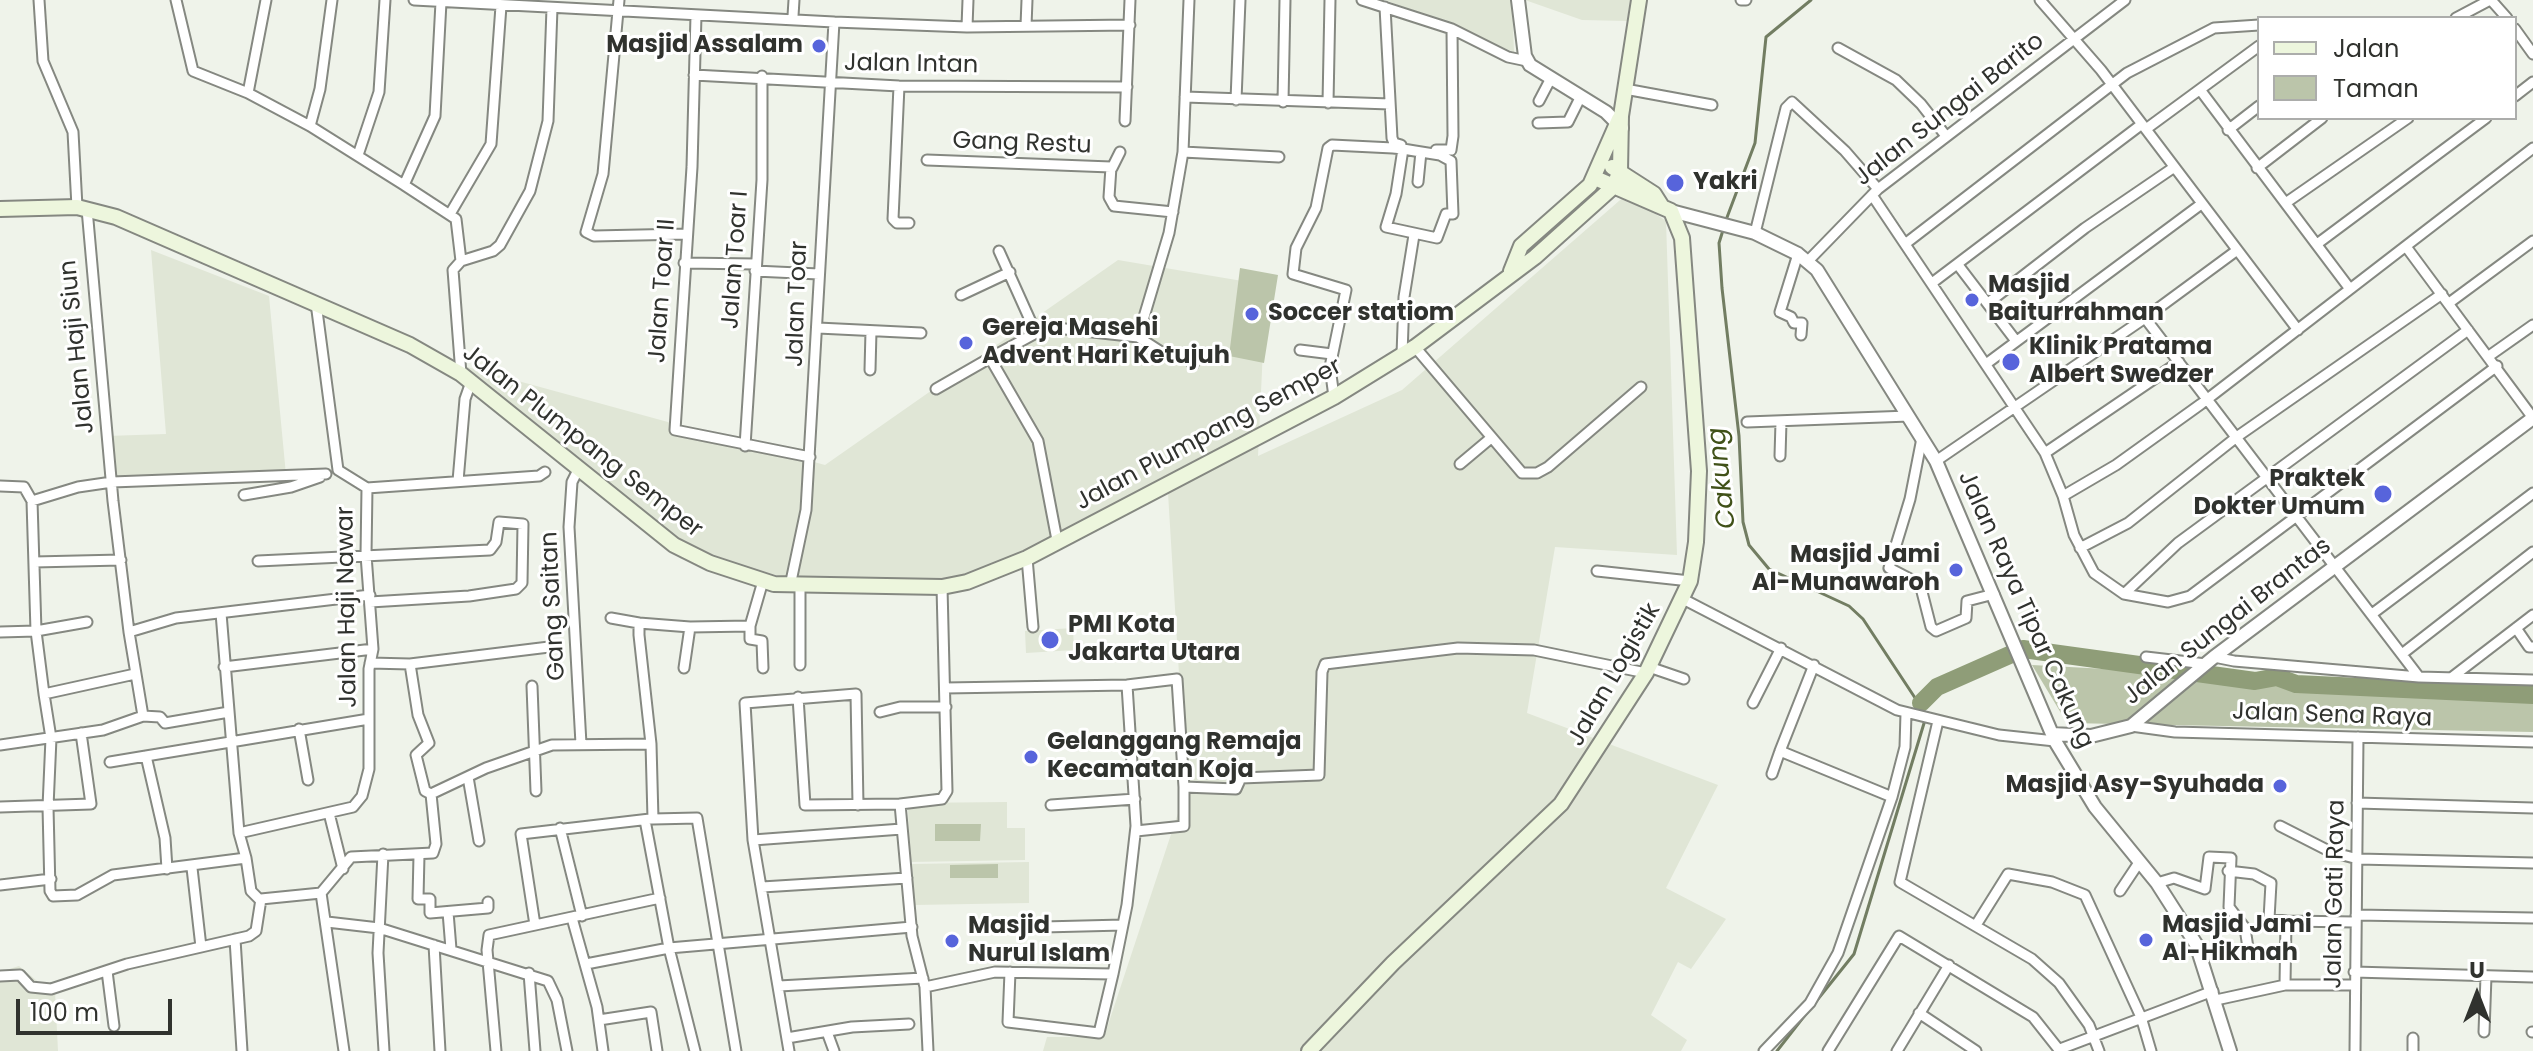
<!DOCTYPE html>
<html>
<head>
<meta charset="utf-8">
<style>
  body { margin:0 }
  #map { position:relative; width:2533px; height:1051px; overflow:hidden; background:#eff3ea; font-family:Poppins,sans-serif }
  canvas { display:block }
  .legend { position:absolute; left:2257px; top:16px; width:260px; height:104px; box-sizing:border-box; background:#fff; border:2px solid #acadab; margin:0; padding:10px 14px; list-style:none; font-size:24px; color:#30322e }
  .legend li { display:flex; align-items:center; gap:16px; height:40px }
  .legend b { width:40px; border:2px solid #acadab }
  .north { position:absolute; left:2437px; top:955px; width:80px; height:80px; -webkit-text-stroke:6px #fff; paint-order:stroke; rotate:0deg; font-size:22px; font-weight:700; line-height:32px; text-align:center; color:#30322e }
  .north::after { content:''; display:block; margin:auto; width:28px; height:36px; background:#30322e; clip-path:polygon(50% 0,100% 100%,50% 72%,0 100%) }
  .scale { position:absolute; left:16px; top:999px; width:156px; height:36px; box-sizing:border-box; border:4px solid #30322e; border-top:0; padding-left:10px; font-size:24px; line-height:28px; white-space:nowrap; color:#30322e; -webkit-text-stroke:6px #fff; paint-order:stroke }
</style>
</head>
<body>
<div id="map">
<canvas width="2533" height="1051"></canvas>
<ul class="legend">
<li><b style="height:10px;background:#edf6dd"></b>Jalan</li>
<li><b style="height:22px;background:#bbc5aa"></b>Taman</li>
</ul>
<div class="north">U</div>
<div class="scale">100 m</div>
</div>
<script>
const g = document.querySelector('canvas').getContext('2d');
g.lineJoin = 'round';
function fillPath(path, color) { g.fillStyle = color; g.fill(path, 'evenodd'); }
const shape = rows => new Path2D(rows.map(r => 'M' + r).join(''));
function stroke(path, color, width, dash) { g.strokeStyle = color; g.lineWidth = width; g.lineCap = dash ? 'butt' : 'round'; g.setLineDash(dash || []); g.stroke(path); }
function drawText(font, color, halo, rows, align = 'center') {
  g.font = font + ' Poppins,sans-serif'; g.lineWidth = 6; g.setLineDash([]); g.textBaseline = 'middle'; g.strokeStyle = halo; g.fillStyle = color; for (const [text, x, y, turn = 0] of rows) {
    g.save(); g.translate(x, y); g.rotate((+turn || 0) * Math.PI / 180); g.textAlign = isNaN(turn) ? turn : align; if (halo) g.strokeText(text, 0, 0); g.fillText(text, 0, 0); g.restore();
  }
}
const built = shape([
  [1385,0,1512,0,1514,52],
  [1525,0,1630,0,1627,21,1582,20],
  [1627,194,1666,221,1677,555,1555,547,1527,713,1718,785,1666,888,1726,919,1691,969,1678,962,1651,1015,1687,1040,1681,1051,1043,1051,1047,1037,1104,1037,1186,789,1168,493,974,579,792,579,731,564,681,559,545,442,465,388,467,367,825,465,1118,260,1266,285,1258,456,1402,390],
  [151,250,269,296,286,475,110,483,107,436,166,434],
  [1073,628,1074,650,1026,653,1025,631],
  [1007,802,1007,828,1025,828,1025,860,909,862,908,803],
  [1029,862,1029,903,914,905,912,864],
  [19,966,48,990,55,991,58,1051,0,1051,0,972]
]);
const green = shape([
  [1240,268,1278,275,1264,363,1229,356],
  [2032,665,2200,674,2533,683,2533,732,2067,723],
  [935,824,981,824,980,841,935,841],
  [998,864,998,878,950,878,950,865]
]);
const stream = shape([
  [1726,220,1755,143,1766,37,1811,0],
  [1724,227,1719,243,1722,288,1739,436,1743,522,1749,545,1769,569,1849,606,1863,619,1925,713],
  [1814,1004,1854,954,1925,720],
  [1777,1051,1809,1010]
]);
const river = shape([
  [1921,703,1937,687,2023,649,2255,681,2277,677,2296,684,2533,695]
]);
const minor = shape([
  [39,0,43,61,73,132,77,207],
  [176,0,193,71,248,93,310,126],
  [332,0,320,89,310,126,404,185,435,116,441,2],
  [414,0,834,22,967,27,1130,25],
  [619,0,603,174,586,232,594,236,686,234],
  [1362,0,1452,29,1508,57,1527,61],
  [1741,0,1746,0],
  [2040,0,2101,70,2298,330],
  [2491,0,2507,18],
  [1385,7,1392,138,1394,143,1401,145],
  [696,15,692,167,675,430,810,457],
  [793,16,794,0],
  [2456,18,2490,0],
  [1026,26,1027,0],
  [967,27,968,0],
  [2515,29,2533,54],
  [1838,48,1896,80,1921,104,1946,136],
  [694,75,899,86,1127,87],
  [899,86,893,219,897,223,909,223],
  [1625,89,1712,105],
  [2201,91,2350,289],
  [248,93,266,0],
  [2515,96,2533,82],
  [1185,97,1390,104],
  [1236,100,1240,0],
  [1539,101,1550,80],
  [1283,102,1285,0],
  [1328,103,1330,0],
  [1125,121,1130,0],
  [1538,123,1568,122,1581,96],
  [2146,129,2259,46],
  [2228,130,2259,106],
  [1436,150,1451,150,1453,136,1452,29],
  [1183,152,1279,157],
  [358,155,379,92,385,0],
  [927,160,1111,167,1109,197,1114,206,1173,212],
  [1112,168,1120,152],
  [2257,168,2322,118],
  [1418,182,1421,152],
  [404,185,456,219,461,261],
  [1872,195,2045,453,2063,496,2074,535,2094,573,2124,594,2168,602,2190,596,2497,366],
  [2287,202,2408,118],
  [87,209,113,501,129,632,143,716],
  [450,214,491,144,501,6],
  [1755,233,1786,108,1792,102,1845,151,1878,189],
  [1905,244,2127,73,2214,28,2259,25],
  [2317,244,2486,118],
  [2407,248,2533,418],
  [999,251,1035,331],
  [1798,254,1780,312,1791,317,1794,323,1802,323,1801,335],
  [1808,261,1878,189,2125,0],
  [684,263,755,264],
  [1958,265,2016,341],
  [755,271,819,274],
  [1932,283,2142,124],
  [961,295,1010,272],
  [316,303,338,470],
  [1988,303,2085,228,2173,168],
  [2449,303,2533,241],
  [2145,318,2419,677],
  [818,328,921,333],
  [1138,337,1166,355,1189,359,1193,365],
  [1415,347,1522,473,1537,473,1548,467,1641,387],
  [1300,350,1332,354],
  [1402,355,1404,297,1414,235],
  [2489,356,2533,325],
  [1986,364,2200,205],
  [870,370,871,331],
  [461,374,453,270,461,261,493,251,500,245,530,191,548,121,552,8],
  [936,389,990,358],
  [1334,397,1330,367,1346,290,1293,274,1296,248,1316,208,1328,148,1332,145,1393,148,1403,149,1415,151,1440,155,1451,161,1453,214,1446,214,1437,238,1386,227,1396,194,1403,149],
  [1747,422,1909,416],
  [1922,438,1910,499,1889,568,1920,584,1931,627,1936,631,1966,618,1967,601,1994,594],
  [745,446,762,180,762,76],
  [2045,453,2179,362],
  [1780,456,1781,422],
  [1936,461,2145,318,2236,251],
  [1460,464,1491,438],
  [579,468,572,482,569,527,581,744],
  [338,470,367,488],
  [458,481,465,399,471,382],
  [0,486,24,487,32,501,78,487,112,482,326,474],
  [367,488,539,476,545,472],
  [244,495,291,487,320,477],
  [2063,496,2116,465,2201,404,2533,148],
  [32,501,36,631,44,694],
  [1057,540,1038,441,990,358,1047,327,1138,337,1169,233,1183,152,1189,0],
  [2080,548,2128,523,2238,436,2442,294],
  [1027,558,1033,627],
  [258,561,490,550,496,542,499,522,523,524,522,583,516,589,469,596,370,602],
  [34,562,121,560],
  [1597,571,1690,581],
  [790,586,806,510,834,22],
  [942,587,947,791,942,799,900,804,912,936,925,987,995,972,1113,974,1127,905,1136,826,1127,685],
  [2124,594,2178,543,2468,330],
  [1683,599,1897,710,1999,735,2055,741],
  [2372,614,2533,493],
  [611,618,639,623],
  [750,626,750,639,762,641,763,668],
  [2516,628,2529,647,2533,647],
  [0,632,36,631,87,622],
  [129,632,176,618,370,595],
  [2402,654,2533,552],
  [2146,657,2206,664],
  [2214,657,2234,661,2419,677,2533,680],
  [370,663,410,664,418,715,429,743,416,755,425,791,431,794],
  [410,664,549,647],
  [800,665,800,586],
  [1814,665,1780,751,1892,797],
  [224,667,373,649],
  [1649,667,1684,679],
  [684,668,690,627],
  [135,674,44,694,51,738,48,807,50,891,53,896,77,895,113,875,246,858,239,833,221,613],
  [2451,678,2533,615],
  [532,686,536,791],
  [945,688,1127,685,1177,679,1184,787,1236,789,1241,778,1319,775,1322,672,1325,664,1458,648,1534,650,1646,673],
  [798,697,805,805,900,804],
  [1753,703,1781,648],
  [880,712,900,707,946,707],
  [1938,721,1900,882,2032,959,2059,983,2089,1025,2099,1051],
  [2131,726,2175,732,2533,742],
  [299,729,308,780],
  [0,745,103,730,143,716,160,717,165,723,229,712],
  [110,762,146,756],
  [1772,774,1780,751],
  [468,777,479,841],
  [2357,803,2533,808],
  [1051,805,1135,799],
  [0,807,91,804,81,733],
  [329,813,343,869],
  [645,820,669,948,695,1051],
  [2280,826,2331,852,2358,859,2533,863],
  [560,828,582,916],
  [1136,831,1184,826,1184,787],
  [239,833,353,807,362,796,369,769,369,669,373,649,366,555,367,488],
  [753,840,902,829],
  [383,854,378,953,384,1051],
  [419,855,418,899,430,899,430,913,488,908,488,902],
  [246,858,251,891,260,900],
  [192,868,201,947],
  [167,869,165,838,146,756,369,719],
  [2228,871,2254,874,2271,883,2269,919,2286,921,2285,985],
  [2157,883,2174,878,2205,889,2209,857,2231,858,2229,907,2245,928,2248,948],
  [0,885,51,879],
  [762,887,907,878],
  [2120,891,2140,861],
  [321,893,344,1051],
  [448,912,451,949],
  [2356,915,2533,918],
  [572,918,597,1007,603,1051],
  [2286,921,2355,922],
  [327,922,379,928,548,981,557,1000,567,1051],
  [535,925,521,834,650,819],
  [1976,925,2008,874,2052,882,2085,895,2141,1017,2151,1051],
  [1043,927,1123,925],
  [235,939,242,1051],
  [434,945,440,1051],
  [586,964,669,948,912,927],
  [107,971,114,1026],
  [1010,972,1008,1022,1099,1033,1113,974],
  [2354,972,2533,977],
  [529,973,535,1051],
  [0,976,20,975,31,987,51,989,127,964,249,936,256,931,261,899,321,893,351,857,433,853,436,844,431,794,486,768,552,745,651,744],
  [779,986,923,978],
  [925,987,928,1051],
  [2216,1000,2285,985,2354,985],
  [1919,1013,1976,1051],
  [599,1020,651,1012,657,1051],
  [827,1032,834,1051],
  [2484,1032,2486,976],
  [2532,1032,2533,1032],
  [787,1038,852,1027,909,1024],
  [2060,1049,2213,991],
  [496,1051,487,950,489,935,660,898],
  [736,1051,697,818,653,819,651,744,639,635,639,623,690,627,750,626,763,581],
  [789,1051,753,840,745,703,856,694,858,805],
  [1764,1051,1810,1003,1838,953,1892,797,1905,747,1906,713],
  [1828,1051,1899,936,2033,1017,2060,1051],
  [1897,1051,1949,965],
  [2355,1051,2358,737],
  [2413,1051,2413,1038]
]);
const tertiary = shape([
  [1518,0,1525,56,1530,65,1606,112,1622,128],
  [1671,211,1755,233,1798,254,1817,270,1936,461,2055,741,2095,807,2157,883,2196,944,2230,1051],
  [2052,734,2091,736,2131,726,2214,657,2533,418]
]);
const secondary = shape([
  [1612,167,1654,194,1661,205],
  [0,209,77,207,116,217,410,345,461,374,674,545,710,563,774,584,942,587,967,582,1027,558,1334,397,1415,347,1535,257,1613,187,1620,171,1621,116,1639,0],
  [1511,271,1521,246,1590,185,1619,119],
  [1309,1051,1393,963,1561,804,1646,673,1690,581,1696,542,1699,471,1682,238,1671,211,1595,178]
]);
const markers = [
  [819,46,8,"#5764db"],
  [1675,183,10,"#5764db"],
  [1972,300,8,"#5764db"],
  [1252,314,8,"#5764db"],
  [966,343,8,"#5764db"],
  [2011,362,10,"#5764db"],
  [2383,494,10,"#5764db"],
  [1956,570,8,"#5764db"],
  [1050,640,10,"#5764db"],
  [1031,757,8,"#5764db"],
  [2280,786,8,"#5764db"],
  [2146,940,8,"#5764db"],
  [952,941,8,"#5764db"]
];
const poiNames = [
  ["Masjid Assalam",803,46,"right"],
  ["Yakri",1693,183],
  ["Masjid",1988,286],
  ["Baiturrahman",1988,314],
  ["Soccer statiom",1268,314],
  ["Gereja Masehi",982,329],
  ["Advent Hari Ketujuh",982,357],
  ["Klinik Pratama",2029,348],
  ["Albert Swedzer",2029,376],
  ["Praktek",2365,480,"right"],
  ["Dokter Umum",2365,508,"right"],
  ["Masjid Jami",1940,556,"right"],
  ["Al-Munawaroh",1940,584,"right"],
  ["PMI Kota",1068,626],
  ["Jakarta Utara",1068,654],
  ["Gelanggang Remaja",1047,743],
  ["Kecamatan Koja",1047,771],
  ["Masjid Asy-Syuhada",2264,786,"right"],
  ["Masjid Jami",2162,926],
  ["Al-Hikmah",2162,954],
  ["Masjid",968,927],
  ["Nurul Islam",968,955]
];
const streetNames = [
  ["Jalan Intan",911,65,1],
  ["Jalan Sungai Barito",1950,110,-38],
  ["Gang Restu",1022,144,2],
  ["Jalan Toar I",736,260,-86],
  ["Jalan Toar II",663,291,-86],
  ["Jalan Toar",798,304,-88],
  ["Jalan Haji Siun",78,347,-96],
  ["Jalan Plumpang Semper",1209,435,-28],
  ["Jalan Plumpang Semper",582,442,38],
  ["Gang Saitan",554,606,-93],
  ["Jalan Haji Nawar",348,607,-91],
  ["Jalan Raya Tipar Cakung",2025,610,66],
  ["Jalan Sungai Brantas",2228,622,-38],
  ["Jalan Logistik",1615,675,-60],
  ["Jalan Sena Raya",2332,716,2],
  ["Jalan Gati Raya",2336,894,-89]
];
const waterNames = [
  ["Cakung",1723,478,-96]
];
fillPath(built, '#e0e6d6');
fillPath(green, '#bbc5aa');
stroke(stream, '#727d62', 3);
stroke(river, '#8f9d78', 18);
stroke(minor, '#858881', 13);
stroke(tertiary, '#858881', 16);
stroke(secondary, '#858881', 18);
stroke(minor, '#fff', 9);
stroke(tertiary, '#fff', 12);
stroke(secondary, '#edf6dd', 14);
for (const [x, y, r, color] of markers) { const dot = new Path2D(); dot.arc(x, y, r, 0, 2 * Math.PI); g.fillStyle = color; g.fill(dot); stroke(dot, '#fff', 3); }
drawText('bold 24px', '#30322e', '#fff', poiNames, 'left');
drawText('24px', '#30322e', '#fff', streetNames);
drawText('italic 26px', '#405118', '#fff', waterNames);
</script>
</body>
</html>
